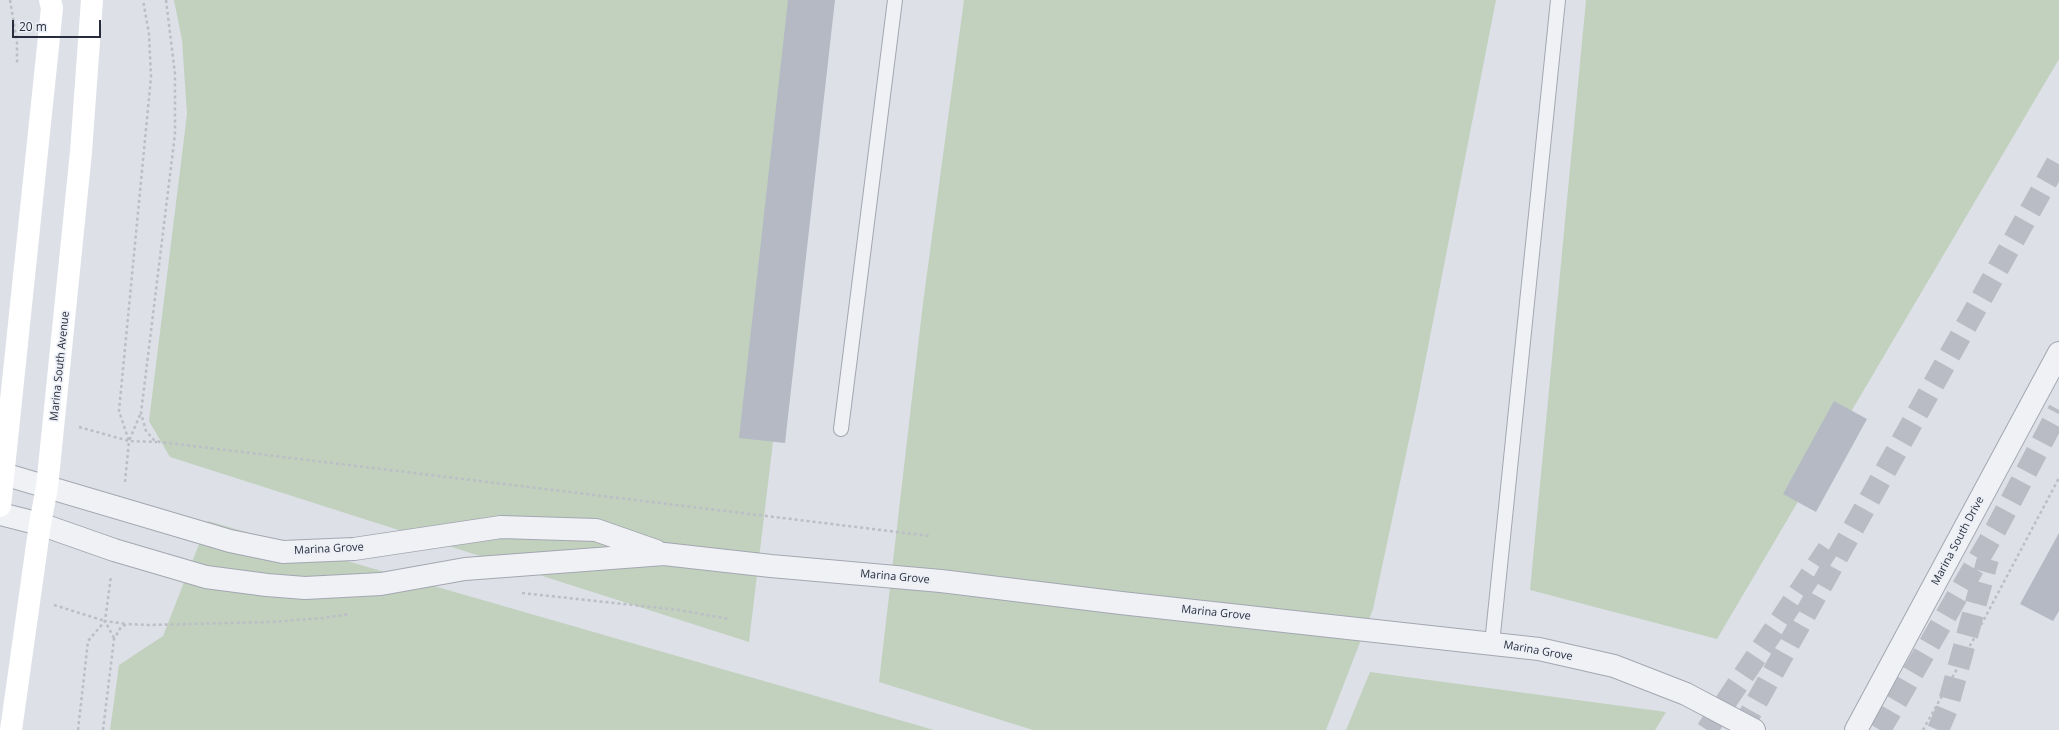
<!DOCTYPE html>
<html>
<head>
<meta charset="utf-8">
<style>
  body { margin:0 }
  #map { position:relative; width:2059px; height:730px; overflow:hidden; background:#dde0e7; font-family:"Open Sans",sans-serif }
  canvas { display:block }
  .scale { position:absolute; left:12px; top:20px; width:89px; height:18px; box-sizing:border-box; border:2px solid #272d3d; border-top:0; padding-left:5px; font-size:12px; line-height:14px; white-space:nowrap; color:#272d3d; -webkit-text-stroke:3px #eceff5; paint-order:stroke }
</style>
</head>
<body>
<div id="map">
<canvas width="2059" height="730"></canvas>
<div class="scale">20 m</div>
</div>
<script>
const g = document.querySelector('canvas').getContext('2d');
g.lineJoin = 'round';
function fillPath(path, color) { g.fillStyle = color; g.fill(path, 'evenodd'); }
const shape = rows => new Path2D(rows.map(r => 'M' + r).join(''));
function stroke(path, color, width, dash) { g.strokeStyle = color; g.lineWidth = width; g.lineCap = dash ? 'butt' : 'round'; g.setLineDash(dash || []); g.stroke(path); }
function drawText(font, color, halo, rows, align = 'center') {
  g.font = font + ' "Open Sans",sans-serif'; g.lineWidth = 3.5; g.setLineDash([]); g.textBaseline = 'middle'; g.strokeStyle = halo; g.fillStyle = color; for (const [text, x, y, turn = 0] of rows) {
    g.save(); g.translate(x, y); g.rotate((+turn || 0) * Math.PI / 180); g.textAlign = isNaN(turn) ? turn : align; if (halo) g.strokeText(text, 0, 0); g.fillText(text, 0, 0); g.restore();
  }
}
const green = shape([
  [174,0,826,0,749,642,170,457,149,421,187,114,182,40],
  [964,0,1496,0,1418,398,1373,609,1326,730,1033,730,879,682,923,303],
  [1586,0,2059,0,2059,59,1717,639,1530,590],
  [208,521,934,730,110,730,119,665,163,636],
  [1370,672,1666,712,1655,730,1346,730]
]);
const building = shape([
  [788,0,835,0,785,443,739,438],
  [1834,401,1867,419,1816,512,1783,494],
  [2059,533,2059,611,2053,621,2020,604]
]);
const highwayTunnel = shape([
  [1707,730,1828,549],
  [1741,730,2059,159],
  [1880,730,1996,529,2059,410],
  [1938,730,1947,709,1988,559]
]);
const path = shape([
  [10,0,17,43,17,64],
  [166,0,175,74,175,134,141,413,146,431,154,440,160,442,930,536],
  [140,415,129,441,157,442],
  [79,427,129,441],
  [125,482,129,441,119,411,151,77,149,34,143,0],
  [522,593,679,610,729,619],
  [54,605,105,621],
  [114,638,105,621,127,624],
  [78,730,88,641,105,621,111,576],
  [103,730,114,639,121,627,127,624,149,625,271,622,323,618,349,614],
  [1923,730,1972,642,2059,478]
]);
const lane = shape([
  [841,429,895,0],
  [1492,644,1558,0]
]);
const street = shape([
  [0,473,230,541,283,552,354,549,501,527,596,530,656,551],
  [0,514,40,524,114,550,206,577,267,585,305,588,381,584,465,569,664,554,771,566,941,581,1121,603,1539,649,1614,666,1686,694,1754,730],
  [1856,730,2059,353]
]);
const secondary = shape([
  [0,506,52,8,50,0],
  [11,730,40,524,47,487,81,152,92,0]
]);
const streetNames = [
  ["Marina South Avenue",60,366,-84],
  ["Marina South Drive",1958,541,-62],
  ["Marina Grove",329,549,-3],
  ["Marina Grove",895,577,5],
  ["Marina Grove",1216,613,6],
  ["Marina Grove",1538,651,10]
];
fillPath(green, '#c1d1be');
fillPath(building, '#b4b9c4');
stroke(highwayTunnel, '#b9bcc5', 22, [22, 11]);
stroke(lane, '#a3a7b1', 16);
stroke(street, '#a3a7b1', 24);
stroke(path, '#bcbec5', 2.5, [3, 3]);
stroke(lane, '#f0f1f5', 14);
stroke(street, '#f0f1f5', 22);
stroke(secondary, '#fff', 22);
drawText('11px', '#272d3d', '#eceff5', streetNames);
</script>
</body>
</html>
